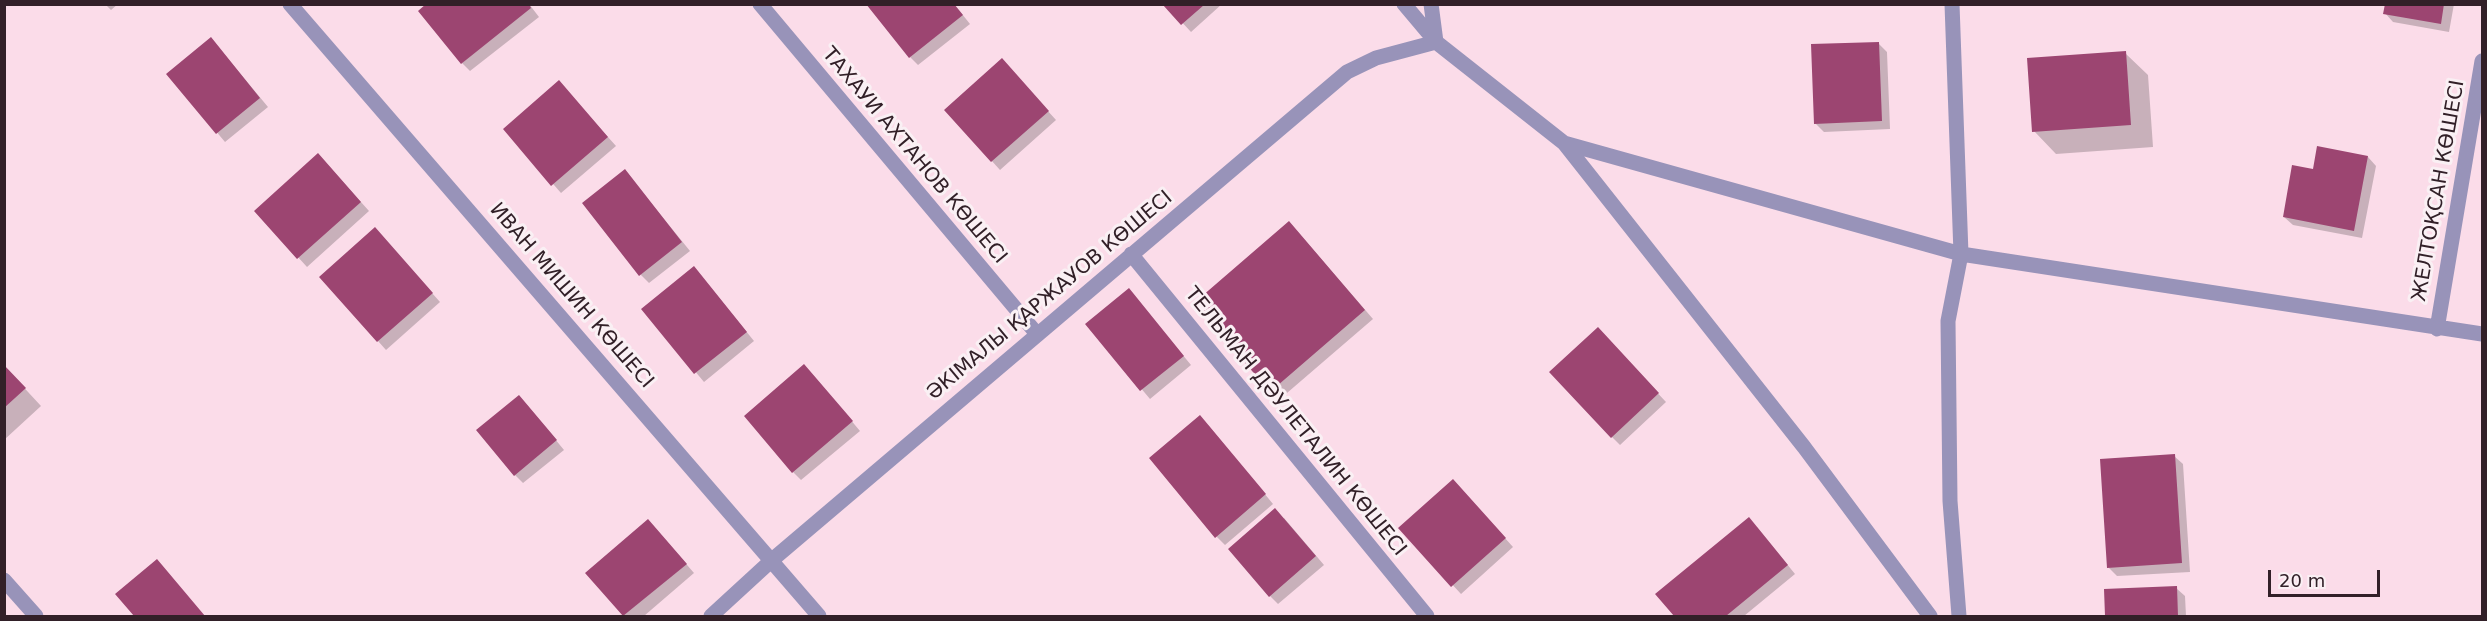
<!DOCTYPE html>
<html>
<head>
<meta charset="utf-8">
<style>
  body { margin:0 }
  #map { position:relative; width:2487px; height:621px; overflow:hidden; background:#fbdce9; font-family:"DejaVu Sans",sans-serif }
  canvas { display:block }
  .frame { position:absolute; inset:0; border:6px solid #322028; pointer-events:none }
  .scale { position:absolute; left:2268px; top:570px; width:112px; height:27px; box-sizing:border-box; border:3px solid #322028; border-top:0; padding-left:8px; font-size:18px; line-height:21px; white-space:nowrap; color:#322028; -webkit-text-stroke:4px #faf0f4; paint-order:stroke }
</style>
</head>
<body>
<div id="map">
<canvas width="2487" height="621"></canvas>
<div class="frame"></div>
<div class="scale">20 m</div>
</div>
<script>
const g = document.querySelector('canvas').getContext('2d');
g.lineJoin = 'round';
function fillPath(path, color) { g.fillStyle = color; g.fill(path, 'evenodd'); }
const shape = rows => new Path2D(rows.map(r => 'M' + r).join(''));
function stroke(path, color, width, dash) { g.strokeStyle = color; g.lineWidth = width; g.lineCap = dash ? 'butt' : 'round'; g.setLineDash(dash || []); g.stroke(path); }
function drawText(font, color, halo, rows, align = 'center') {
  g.font = font + ' "DejaVu Sans",sans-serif'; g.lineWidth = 6; g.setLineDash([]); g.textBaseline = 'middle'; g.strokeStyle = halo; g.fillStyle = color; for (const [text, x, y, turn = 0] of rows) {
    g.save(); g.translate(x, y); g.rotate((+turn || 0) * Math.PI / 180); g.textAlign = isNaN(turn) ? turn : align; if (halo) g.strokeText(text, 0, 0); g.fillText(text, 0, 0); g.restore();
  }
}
const shadow = shape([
  [105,4,118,4,111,10],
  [529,4,539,17,470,71,462,63],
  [954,4,970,24,918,65,910,57],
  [1165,4,1222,4,1191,32],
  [2386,4,2454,4,2449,32,2393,22,2385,13],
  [1878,43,1887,52,1890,129,1824,132,1815,123],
  [219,48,268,107,225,142,168,74],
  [2125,53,2148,75,2153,147,2056,154,2034,131],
  [1010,69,1056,120,1000,170,946,110],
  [567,91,616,146,561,193,505,129],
  [2368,157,2376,166,2362,238,2293,225,2284,217,2314,171],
  [327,164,369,211,307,267,256,211],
  [625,171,690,251,649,283,641,275],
  [1297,231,1373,319,1280,399,1196,303],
  [383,238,440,302,386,350,321,277],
  [702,277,754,341,704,382,643,309],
  [1129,290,1191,365,1150,399,1087,324],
  [1606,338,1666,402,1620,445,1612,437],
  [4,366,41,406,4,440],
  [813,375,860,431,801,480,793,472],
  [527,405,564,450,523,483,515,475],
  [1208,425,1273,504,1225,545,1216,536],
  [2174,456,2183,464,2190,572,2117,576,2109,568],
  [1461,489,1513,547,1461,594,1400,528],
  [1284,518,1324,565,1278,604,1270,596],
  [1757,527,1795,574,1744,616,1676,616,1657,594],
  [656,529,694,573,644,616,625,616,588,573],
  [165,570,204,616,136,616,117,594],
  [2176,588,2185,596,2186,616,2107,616,2106,590]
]);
const building = shape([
  [426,4,529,4,531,8,461,64,418,11],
  [866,4,954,4,963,15,909,58],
  [2385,4,2444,4,2441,24,2383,14],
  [1163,5,1204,5,1181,25],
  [211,37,260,98,216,134,166,74],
  [1879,42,1882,121,1814,124,1811,44],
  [2126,51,2131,125,2032,132,2027,58],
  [1002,58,1049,111,991,162,944,110],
  [559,80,608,137,551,186,503,129],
  [2317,146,2368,156,2354,231,2283,217,2292,165,2313,169],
  [318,153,361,202,297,259,254,211],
  [625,169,682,242,639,276,582,203],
  [1289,221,1365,310,1270,392,1194,303],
  [375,227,433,293,377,342,319,277],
  [694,266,747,332,694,374,641,309],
  [1129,288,1184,356,1140,391,1085,324],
  [1598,327,1659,393,1611,438,1549,372],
  [804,364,853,421,792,473,744,416],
  [4,365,26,388,4,408],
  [519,395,557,440,514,476,476,430],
  [1200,415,1266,494,1215,538,1149,458],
  [2175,454,2182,563,2107,568,2100,459],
  [1453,479,1506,538,1451,587,1398,528],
  [1275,508,1316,556,1269,597,1228,549],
  [1749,517,1788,565,1726,616,1674,616,1655,594],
  [648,519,687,564,623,616,585,573],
  [157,559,205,616,134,616,115,594],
  [2177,586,2178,616,2105,616,2104,589]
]);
const minor = shape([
  [290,4,819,616],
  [760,4,1037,334],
  [1404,4,1436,42,1564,143,1961,254,2482,334],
  [1431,4,1436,42],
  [1952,4,1961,254,1948,321,1950,501,1959,616],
  [1564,143,1804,447,1930,616],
  [1131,254,1427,616],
  [2437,329,2482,61],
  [4,580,36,616],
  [711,616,772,560,1347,72,1376,58,1436,42]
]);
const streetNames = [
  ["ТАХАУИ АХТАНОВ КӨШЕСІ",914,156,50],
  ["ЖЕЛТОҚСАН КӨШЕСІ",2439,191,-80],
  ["ИВАН МИШИН КӨШЕСІ",571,296,49],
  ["ӘКІМАЛЫ ҚАРЖАУОВ КӨШЕСІ",1050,296,-40],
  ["ТЕЛЬМАН ДӘУЛЕТАЛИН КӨШЕСІ",1295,422,51]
];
fillPath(shadow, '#0003');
fillPath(building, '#9c4571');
stroke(minor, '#9893b9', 15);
drawText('20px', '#322028', '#faf0f4', streetNames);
</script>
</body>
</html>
